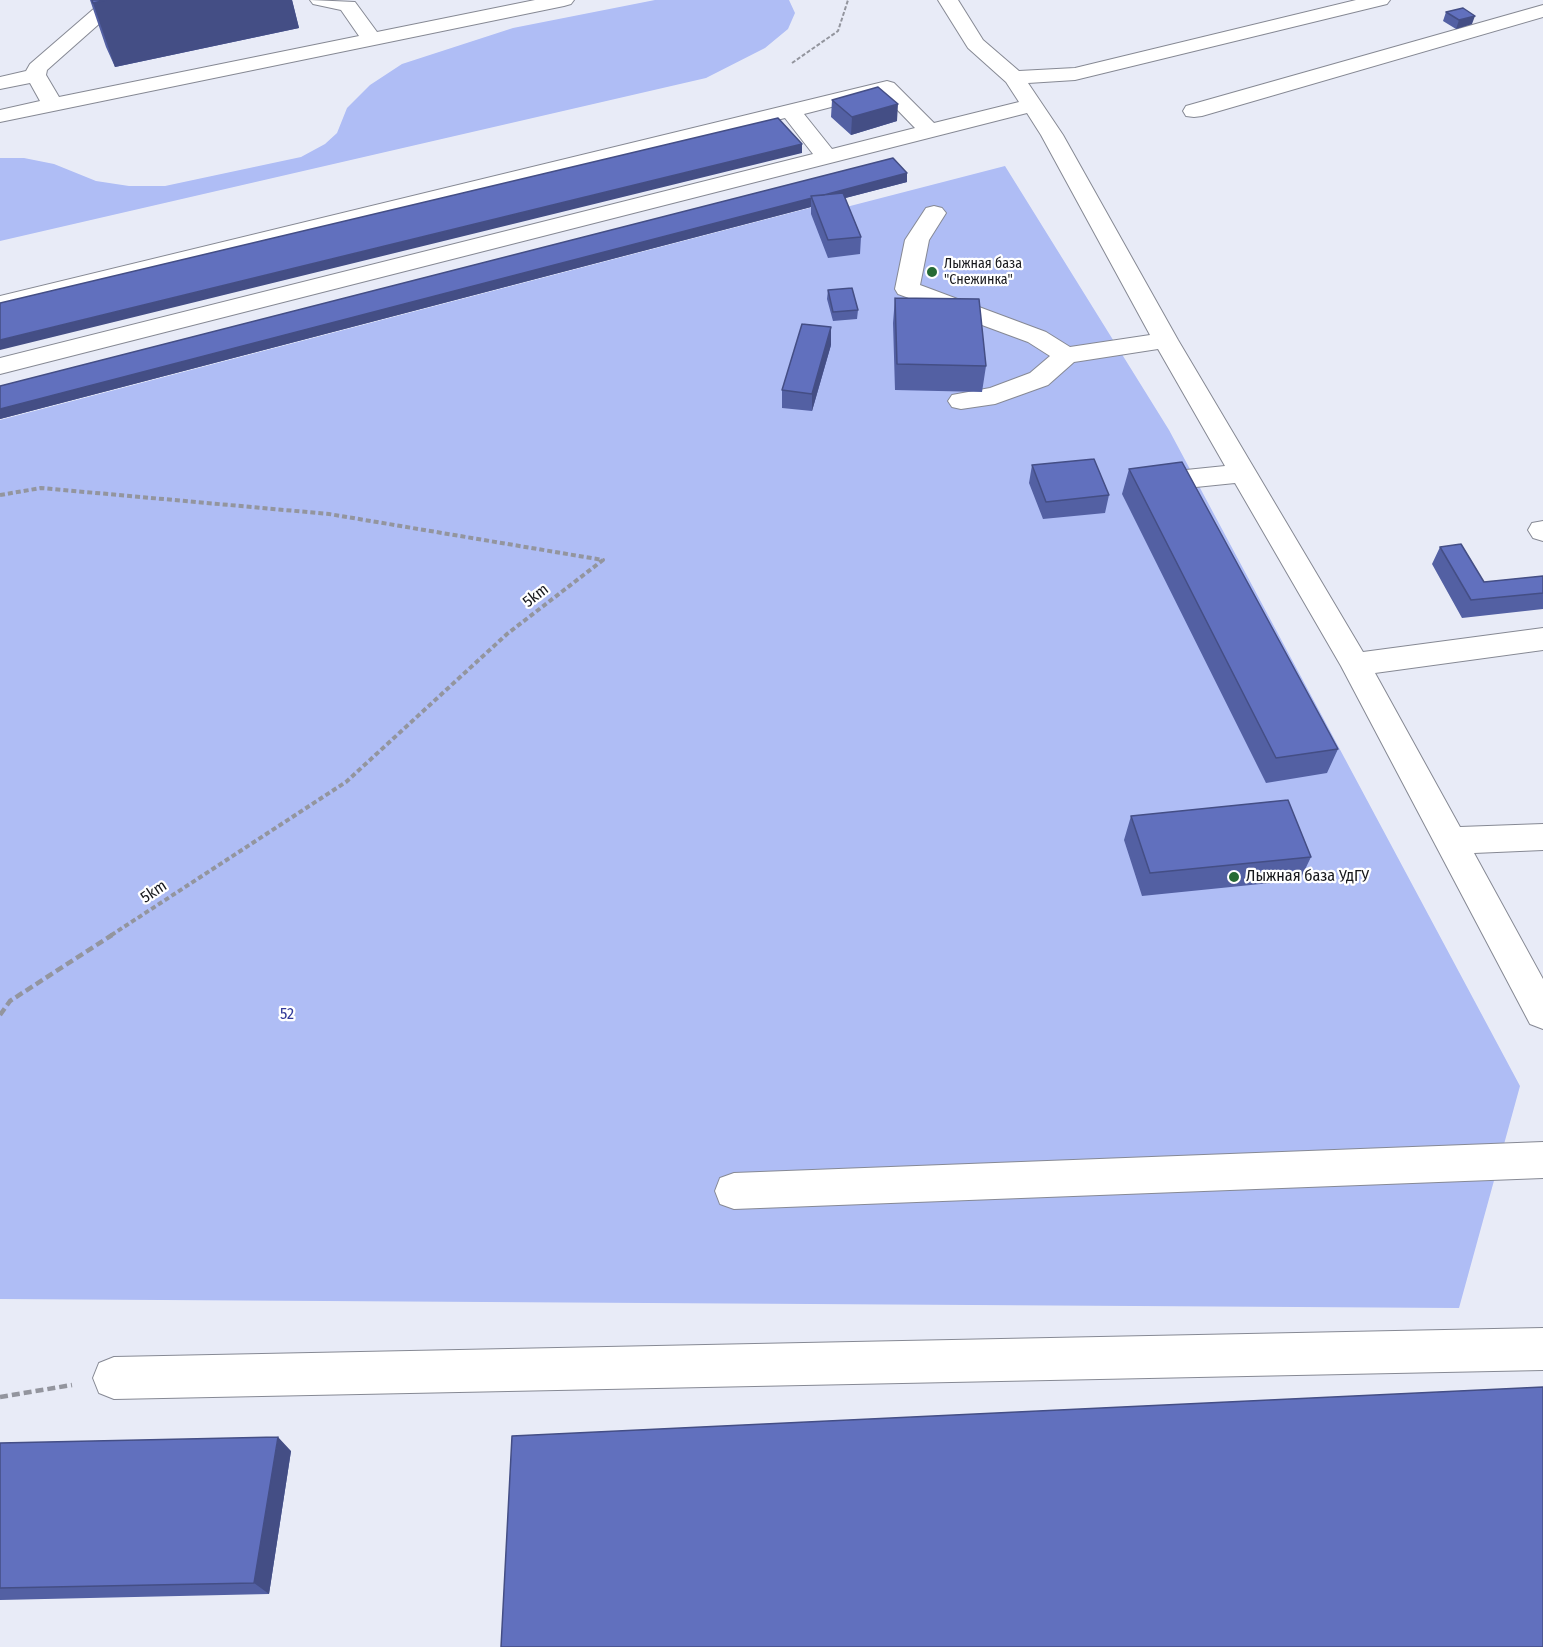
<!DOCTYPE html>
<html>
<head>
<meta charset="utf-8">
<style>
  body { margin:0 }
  canvas { display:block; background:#e8ebf7 }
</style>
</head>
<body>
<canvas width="1543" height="1647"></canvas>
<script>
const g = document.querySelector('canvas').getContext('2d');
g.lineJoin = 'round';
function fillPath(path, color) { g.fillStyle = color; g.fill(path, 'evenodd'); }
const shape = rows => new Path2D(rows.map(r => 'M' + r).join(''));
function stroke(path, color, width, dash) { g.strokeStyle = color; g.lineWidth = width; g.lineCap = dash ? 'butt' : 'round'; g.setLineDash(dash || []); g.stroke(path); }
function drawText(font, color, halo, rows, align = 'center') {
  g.font = font + ' "Fira Sans Condensed",sans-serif'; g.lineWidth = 4.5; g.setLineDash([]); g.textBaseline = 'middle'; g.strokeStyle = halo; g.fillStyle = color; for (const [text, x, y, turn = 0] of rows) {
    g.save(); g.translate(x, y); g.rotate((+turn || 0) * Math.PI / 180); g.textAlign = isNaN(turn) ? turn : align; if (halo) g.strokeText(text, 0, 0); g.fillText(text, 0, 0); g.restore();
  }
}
const green = shape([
  [655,0,789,0,795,13,788,29,765,48,706,78,0,241,0,158,24,158,54,164,96,181,129,186,165,186,301,157,325,144,337,133,347,108,370,85,402,64,513,28],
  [1005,166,1169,430,1520,1086,1459,1308,0,1299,0,420,817,206,823,213]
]);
const pathFar2 = shape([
  [792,63,838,31,848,0]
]);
const pathFar1 = shape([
  [0,495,41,488,329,514,603,560,507,634,346,782,110,936]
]);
const path = shape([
  [0,1015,10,1001,112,935],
  [0,1397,72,1385]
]);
const minor = shape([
  [104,0,126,0,47,70,46,75,59,97,359,36,341,10,313,4,310,0,355,2,377,32,535,0,574,0,571,4,564,6,0,122,0,110,40,101,30,83,0,89,0,77,26,71,30,64,104,0],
  [938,0,958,0,983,40,1019,71,1075,68,1356,0,1390,0,1387,4,1075,80,1028,83,1063,135,1178,340,1363,652,1543,628,1543,650,1375,673,1460,827,1543,824,1543,850,1474,853,1543,979,1543,1029,1530,1024,1341,666,1235,483,1147,492,1137,489,1133,483,1137,477,1147,474,1225,466,1158,349,1074,362,1048,385,995,404,961,409,952,407,948,401,952,395,990,388,1030,373,1050,356,1028,342,898,294,895,289,905,240,926,208,934,206,942,208,946,213,929,240,920,285,1046,332,1070,347,1150,335,1041,135,1027,113,0,374,0,358,813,154,785,118,0,310,0,296,887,81,894,83,934,123,1019,102,1006,82,968,48,938,0],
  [882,94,915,128,832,149,804,114,882,94],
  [1543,5,1543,17,1202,116,1194,117,1186,116,1183,111,1186,106,1543,5],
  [1543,521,1543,541,1533,538,1528,530,1532,523,1543,521],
  [1543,1142,1543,1178,734,1209,720,1204,715,1191,720,1178,734,1173,1543,1142],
  [1543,1328,1543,1370,114,1399,99,1393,93,1378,99,1363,114,1357,1543,1328]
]);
const wall = shape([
  [90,0,292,0,299,28,115,67,106,47],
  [1446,12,1472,24,1456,29,1443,21],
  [832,100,897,121,851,135,831,117],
  [907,173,907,182,845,198,861,237,860,254,828,258,811,214,811,207,0,419,0,386],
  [828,290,858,310,857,319,833,321,827,299],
  [895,298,986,366,982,392,895,390,893,323],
  [831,345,812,411,782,408,782,390],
  [1032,465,1109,495,1105,513,1043,519,1029,483],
  [1129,469,1338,749,1327,773,1266,783,1122,494],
  [1440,547,1484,582,1543,576,1543,609,1462,618,1432,564],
  [1131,816,1311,857,1300,880,1142,896,1124,840],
  [0,1443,291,1451,269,1594,0,1600]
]);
const shadedWall = shape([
  [106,0,292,0,299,28,115,67,93,3],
  [1475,16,1472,24,1456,29,1459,20],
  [898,104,897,121,851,135,852,117],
  [802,144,802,153,0,350,0,340],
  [907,173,907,182,815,206,812,198],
  [811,198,811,207,0,419,0,409],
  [831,327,831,345,812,411,812,394],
  [278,1437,291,1451,269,1594,254,1583]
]);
const building = shape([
  [92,0,106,0,93,3,92,0],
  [1463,8,1475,16,1459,20,1446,12,1463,8],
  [878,87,898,104,852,117,832,100,878,87],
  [778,118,802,144,0,340,0,303,778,118],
  [893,158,907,173,824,195,811,196,812,198,0,409,0,386,893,158],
  [843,193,861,237,828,240,811,196,843,193],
  [852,288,858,310,833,312,828,290,852,288],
  [895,298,979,299,986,366,897,364,895,298],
  [802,324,831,327,812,394,782,390,802,324],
  [1094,459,1109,495,1046,502,1032,465,1094,459],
  [1182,462,1338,749,1276,758,1129,469,1182,462],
  [1461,544,1484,582,1543,576,1543,593,1471,600,1440,547,1461,544],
  [1288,800,1311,857,1150,873,1131,816,1288,800],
  [1543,1387,1543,1647,501,1647,512,1436,1543,1387],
  [278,1437,254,1583,0,1588,0,1443,278,1437]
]);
const markers = [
  [932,272,6,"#266a35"],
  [1234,877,6,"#266a35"]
];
const farPoinames = [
  ["Лыжная база",944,264],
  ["\"Снежинка\"",944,280]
];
const streetNames = [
  ["5km",536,596,-38],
  ["5km",154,892,-33]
];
const poiNames = [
  ["Лыжная база УдГУ",1246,877]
];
const parkNames = [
  ["52",287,1015]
];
fillPath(green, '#afbdf5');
stroke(minor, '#868994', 2);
stroke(pathFar2, '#93959e', 2, [4, 2]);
stroke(pathFar1, '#93959e', 4, [5, 3]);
stroke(path, '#93959e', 4.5, [8, 4]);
fillPath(minor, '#fff');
fillPath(wall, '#5360a3');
fillPath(shadedWall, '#444e85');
fillPath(building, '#6170be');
stroke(building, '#444e85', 1.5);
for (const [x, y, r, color] of markers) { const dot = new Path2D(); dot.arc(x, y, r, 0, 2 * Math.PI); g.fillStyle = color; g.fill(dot); stroke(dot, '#fff', 2); }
drawText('14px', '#17181c', '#fff', farPoinames, 'left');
drawText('16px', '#17181c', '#fff', streetNames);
drawText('16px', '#17181c', '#fff', poiNames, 'left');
drawText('16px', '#323a98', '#fff', parkNames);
</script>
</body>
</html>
